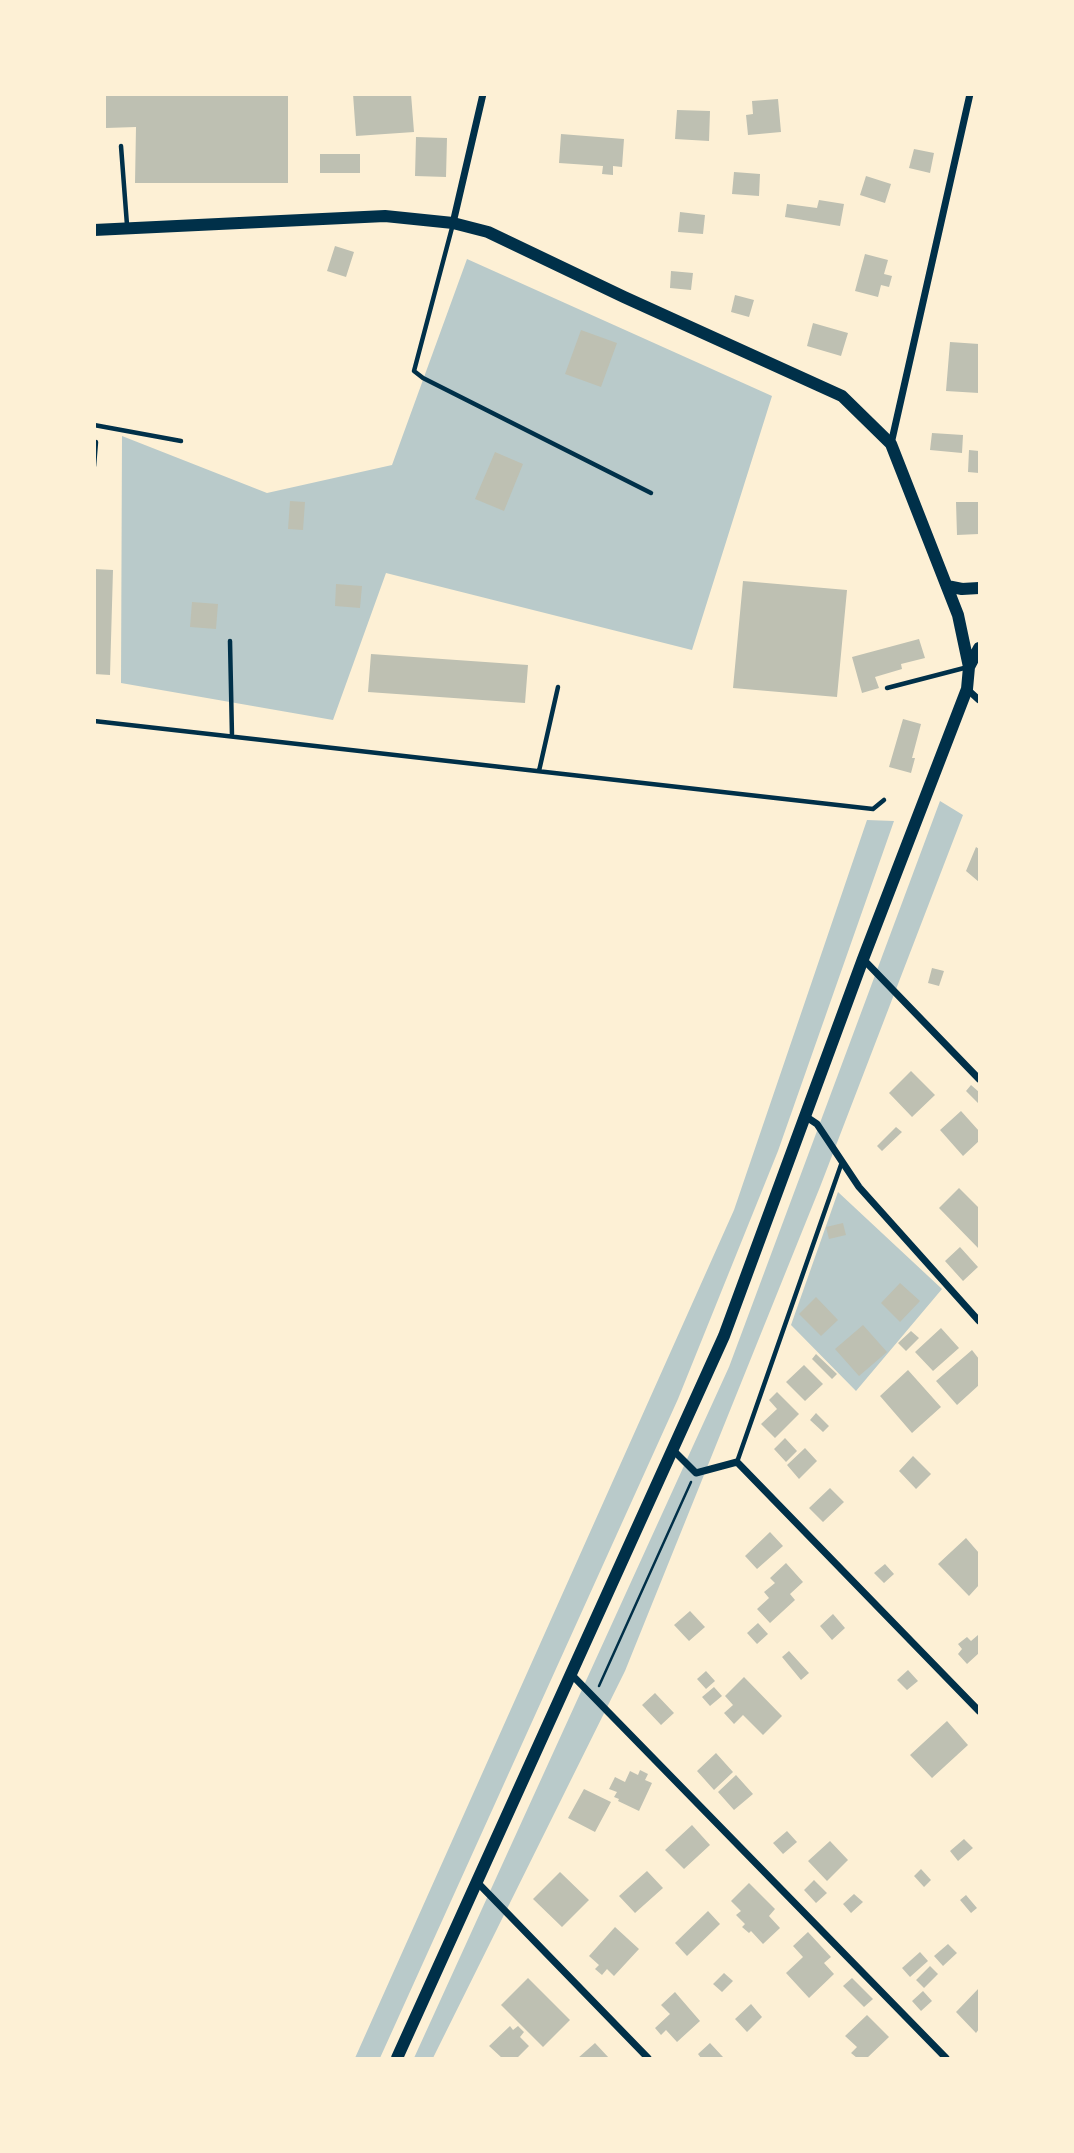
<!DOCTYPE html>
<html>
<head>
<meta charset="utf-8">
<style>
  body { margin:0 }
  #map { position:relative; width:1074px; height:2153px; overflow:hidden; background:#fdf0d5; font-family:"Times New Roman",serif }
  canvas { display:block }
  .frame { position:absolute; inset:0; border:96px solid #fdf0d5; pointer-events:none }
</style>
</head>
<body>
<div id="map">
<canvas width="1074" height="2153"></canvas>
<div class="frame"></div>
</div>
<script>
const g = document.querySelector('canvas').getContext('2d');
g.lineJoin = 'round';
function fillPath(path, color) { g.fillStyle = color; g.fill(path, 'evenodd'); }
const shape = rows => new Path2D(rows.map(r => 'M' + r).join(''));
function stroke(path, color, width, dash) { g.strokeStyle = color; g.lineWidth = width; g.lineCap = dash ? 'butt' : 'round'; g.setLineDash(dash || []); g.stroke(path); }
const green = shape([
  [467,259,772,396,692,650,386,573,333,720,121,683,122,436,267,493,392,465],
  [940,801,963,815,820,1187,625,1671,433,2058,414,2058,729,1367],
  [867,820,894,821,778,1151,678,1399,380,2058,355,2058,734,1210],
  [838,1192,942,1289,856,1391,791,1325]
]);
const building = shape([
  [106,94,288,94,288,183,135,183,136,127,106,128],
  [353,94,411,94,414,132,356,136],
  [778,99,781,132,748,135,746,115,753,114,752,101],
  [677,110,710,111,709,141,675,139],
  [561,134,624,139,622,167,613,166,613,175,602,174,603,166,559,163],
  [416,137,447,138,446,177,415,176],
  [914,149,934,153,930,173,909,168],
  [320,154,360,154,360,173,320,173],
  [734,172,760,174,759,196,732,194],
  [866,176,891,184,885,203,860,195],
  [819,200,844,204,840,226,785,217,787,204,817,208],
  [680,212,705,215,703,234,678,232],
  [335,246,354,252,346,277,327,271],
  [865,254,888,260,884,274,892,276,889,287,881,285,878,297,855,291],
  [671,271,693,273,691,290,670,288],
  [735,295,754,300,749,317,731,312],
  [813,323,848,333,841,356,807,346],
  [581,330,617,343,601,387,565,374],
  [950,342,979,344,979,393,946,391],
  [932,433,963,435,962,453,930,450],
  [969,450,979,451,979,473,968,472],
  [495,452,523,464,504,511,475,499],
  [290,501,305,502,303,530,288,529],
  [956,502,979,502,979,534,957,535],
  [94,569,113,570,110,675,94,674],
  [743,581,847,590,837,697,733,688],
  [336,584,362,586,360,608,335,606],
  [192,602,218,604,216,629,190,627],
  [919,639,925,658,901,664,902,669,875,677,879,688,862,693,852,657],
  [371,654,528,665,525,703,368,692],
  [903,719,921,724,912,758,915,758,911,773,889,767],
  [976,847,979,849,979,882,966,871],
  [932,968,944,971,939,986,928,983],
  [911,1071,935,1095,912,1117,889,1093],
  [971,1085,979,1092,979,1104,966,1091],
  [961,1111,979,1131,979,1141,963,1156,940,1130],
  [896,1127,902,1132,882,1151,877,1146],
  [959,1188,979,1208,979,1249,939,1208],
  [843,1223,846,1235,829,1239,826,1227],
  [960,1247,978,1267,963,1281,945,1261],
  [900,1283,920,1301,900,1322,881,1303],
  [816,1297,838,1320,821,1336,799,1314],
  [863,1325,887,1352,859,1376,835,1349],
  [941,1328,959,1348,933,1371,915,1352],
  [911,1331,919,1338,906,1351,898,1343],
  [972,1350,979,1359,979,1385,957,1405,936,1381],
  [816,1354,837,1374,832,1379,812,1359],
  [804,1365,823,1384,805,1401,786,1382],
  [908,1370,941,1407,912,1433,880,1396],
  [777,1392,799,1414,775,1438,761,1424,777,1409,769,1400],
  [816,1413,829,1426,823,1432,810,1420],
  [785,1438,797,1451,786,1462,774,1449],
  [805,1448,817,1461,799,1479,787,1465],
  [913,1456,931,1474,916,1489,899,1471],
  [830,1488,844,1502,823,1522,809,1508],
  [770,1532,783,1546,757,1569,745,1556],
  [966,1538,979,1553,979,1585,969,1596,938,1564],
  [786,1563,803,1582,790,1594,795,1600,770,1623,757,1609,769,1598,764,1592,775,1583,770,1578],
  [885,1564,894,1574,884,1583,874,1573],
  [690,1611,705,1627,689,1641,674,1625],
  [833,1614,845,1628,832,1640,820,1626],
  [758,1623,768,1634,757,1644,747,1633],
  [978,1635,979,1653,967,1664,958,1654,962,1649,958,1644,967,1637,971,1641],
  [789,1651,809,1673,801,1680,782,1657],
  [908,1670,918,1681,907,1690,897,1680],
  [706,1671,715,1681,706,1689,697,1679],
  [744,1677,782,1716,763,1735,743,1715,734,1724,724,1713,733,1705,725,1696],
  [714,1687,722,1696,710,1706,702,1697],
  [655,1693,674,1713,661,1725,642,1705],
  [947,1721,968,1745,932,1778,910,1755],
  [716,1753,733,1772,714,1790,697,1771],
  [640,1770,648,1774,645,1780,652,1783,639,1811,618,1801,619,1799,614,1797,617,1792,609,1789,615,1777,625,1782,630,1771,638,1775],
  [736,1775,753,1794,734,1810,718,1792],
  [584,1789,611,1802,595,1832,568,1818],
  [692,1825,710,1845,684,1869,665,1850],
  [787,1831,797,1842,783,1854,773,1843],
  [964,1839,973,1848,958,1861,950,1851],
  [830,1841,848,1860,827,1881,808,1861],
  [921,1869,931,1880,924,1887,914,1876],
  [647,1871,663,1888,635,1913,619,1896],
  [560,1872,589,1900,562,1927,533,1899],
  [814,1880,827,1893,816,1903,804,1890],
  [749,1883,775,1909,769,1916,780,1928,763,1944,751,1931,749,1933,742,1927,745,1924,736,1915,741,1911,731,1901],
  [854,1894,863,1902,851,1913,843,1904],
  [966,1895,977,1908,971,1913,960,1900],
  [708,1911,720,1924,687,1956,675,1943],
  [615,1927,639,1949,614,1976,607,1969,602,1975,595,1969,599,1965,589,1956],
  [808,1932,831,1957,824,1963,834,1974,809,1998,786,1973,803,1957,793,1946],
  [948,1944,957,1953,943,1966,934,1956],
  [920,1952,928,1961,910,1977,902,1968],
  [930,1966,938,1974,924,1988,916,1980],
  [724,1973,733,1981,722,1992,713,1984],
  [528,1978,570,2020,543,2047,501,2005],
  [852,1978,873,1999,864,2007,843,1986],
  [979,1988,979,2029,976,2033,956,2012],
  [923,1991,932,2001,921,2011,912,2001],
  [675,1992,700,2021,677,2042,666,2030,661,2035,655,2028,670,2014,661,2005],
  [751,2004,762,2017,747,2032,735,2019],
  [867,2015,889,2037,867,2058,857,2058,851,2053,857,2047,845,2036],
  [510,2026,513,2030,518,2026,524,2032,520,2037,529,2046,517,2058,502,2058,489,2046],
  [595,2043,609,2058,578,2058],
  [710,2043,723,2057,721,2058,701,2058,698,2054]
]);
const path = shape([
  [599,1686,691,1482]
]);
const service = shape([
  [121,146,127,225],
  [453,224,414,371,423,378,651,493],
  [94,425,181,441],
  [94,466,96,442],
  [230,641,232,736],
  [887,688,968,667],
  [94,721,873,809,884,800],
  [539,771,558,687],
  [737,1462,842,1162]
]);
const minor = shape([
  [453,223,483,94],
  [891,444,970,94],
  [967,689,979,700],
  [863,959,979,1079],
  [805,1116,817,1124,859,1187,979,1321],
  [672,1449,696,1473,737,1462,979,1711],
  [571,1674,946,2058],
  [477,1882,648,2058]
]);
const tertiary = shape([
  [94,230,385,216,453,223,488,232,624,297,842,396,891,444,958,615,969,667,967,689,863,959,724,1336,397,2058],
  [947,586,962,589,979,588],
  [969,667,979,648]
]);
fillPath(green, '#b9caca');
fillPath(building, '#bec0b2');
stroke(path, '#003049', 2.5);
stroke(service, '#003049', 4.5);
stroke(minor, '#003049', 7);
stroke(tertiary, '#003049', 12);
</script>
</body>
</html>
